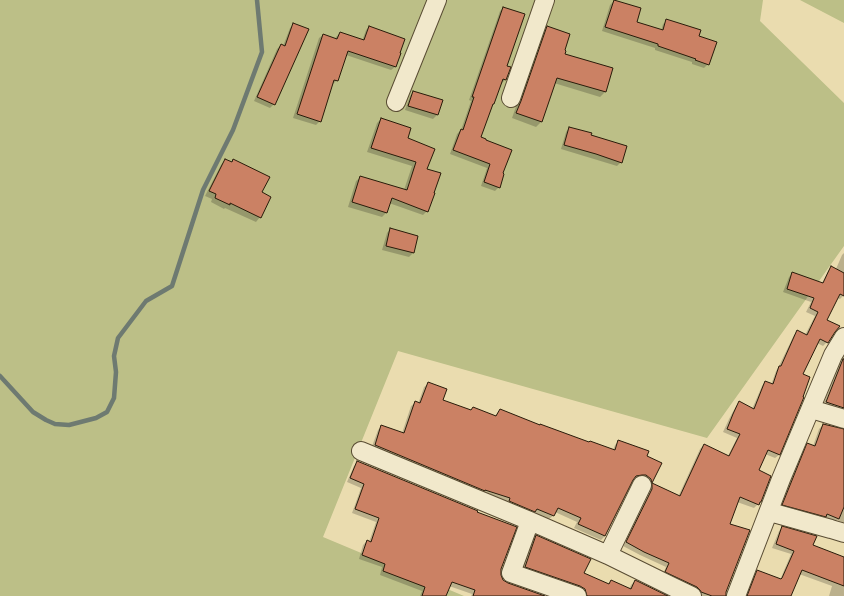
<!DOCTYPE html>
<html>
<head>
<meta charset="utf-8">
<style>
  body { margin:0 }
  canvas { display:block; background:#eadcaf }
</style>
</head>
<body>
<canvas width="844" height="596"></canvas>
<script>
const g = document.querySelector('canvas').getContext('2d');
g.lineJoin = 'round';
function fillPath(path, color) { g.fillStyle = color; g.fill(path, 'evenodd'); }
const shape = rows => new Path2D(rows.map(r => 'M' + r).join(''));
function stroke(path, color, width, dash) { g.strokeStyle = color; g.lineWidth = width; g.lineCap = dash ? 'butt' : 'round'; g.setLineDash(dash || []); g.stroke(path); }
const green = shape([
  [0,0,763,0,760,21,844,103,844,246,707,438,398,351,323,537,464,596,0,596],
  [800,0,844,0,844,23]
]);
const shadow = shape([
  [614,1,636,23,661,31,663,24,667,21,698,37,708,64,704,68,692,64,692,62,655,50,655,48,602,31,610,5],
  [503,8,505,66,509,68,505,80,501,84,501,83,493,104,491,106,480,137,502,174,499,187,495,191,481,186,487,168,450,154,457,134,461,130,471,101,469,100,500,11],
  [294,24,274,104,270,108,254,101,277,49,281,45,283,46,290,28],
  [369,27,399,54,395,67,391,70,346,55,337,80,333,84,332,84,320,121,316,125,293,118,319,38,323,35,335,39,336,37,340,33,362,41,366,30],
  [547,27,563,51,564,54,612,69,605,92,600,97,554,83,541,122,536,127,512,118,542,32],
  [413,92,442,101,437,115,433,119,405,110,410,96],
  [381,119,407,139,426,169,427,211,423,215,389,203,386,213,382,217,348,207,356,181,361,177,404,190,412,166,367,152,377,123],
  [569,128,590,135,621,162,617,166,561,149,566,132],
  [225,160,231,163,233,160,261,193,260,217,256,222,225,208,224,209,211,202,212,199,205,196,221,165],
  [390,229,417,236,413,253,409,257,382,250,387,233],
  [844,253,844,295,840,299,837,298,826,321,840,327,837,331,834,331,827,342,823,346,817,343,802,375,803,398,779,455,775,458,765,454,758,471,758,504,754,508,737,502,729,525,725,596,698,596,662,576,666,567,640,555,623,546,648,494,649,489,643,479,636,478,632,480,605,536,601,540,574,528,577,522,555,512,553,516,549,519,533,513,531,515,371,449,378,430,382,426,402,433,411,406,415,403,418,404,424,387,428,384,441,401,470,411,473,408,495,416,500,410,540,426,589,443,613,450,615,445,619,441,646,456,661,463,651,484,678,497,700,449,704,445,728,456,737,438,723,432,729,419,736,406,740,402,752,409,762,386,765,382,771,385,776,371,778,368,794,335,798,332,805,335,815,316,806,312,811,302,783,292,789,277,793,273,822,283,828,271,832,267,836,269,842,255],
  [844,356,844,414,822,407,840,363],
  [823,425,844,430,844,523,837,520,834,523,779,509,803,449,808,444,813,446,819,429],
  [358,462,500,570,500,575,502,580,507,584,542,596,471,596,472,594,449,586,445,596,420,596,422,591,380,575,382,567,359,559,363,545,367,541,369,542,376,522,352,513,361,488,347,482,354,466],
  [782,527,811,546,844,558,844,596,829,596,832,586,799,574,790,596,746,596,753,575,757,572,780,580,791,554,772,548,779,531],
  [536,536,583,573,607,585,611,581,629,589,631,585,635,581,666,596,583,596,521,570,532,540]
]);
const stream = shape([
  [0,376,33,412,46,420,55,424,69,425,96,418,107,412,114,398,116,372,114,356,118,338,146,301,172,286,203,190,233,130,262,52,257,0]
]);
const building = shape([
  [614,0,641,8,637,22,663,30,666,19,701,30,699,36,717,42,709,65,695,60,696,59,658,46,658,44,605,27,614,0],
  [503,7,525,14,507,66,511,67,506,80,503,79,494,104,493,104,481,137,486,139,486,140,512,150,503,173,504,174,500,188,484,182,490,164,453,150,461,129,463,130,474,97,472,97,503,7],
  [293,23,309,29,275,105,257,97,281,44,285,46,293,23],
  [369,26,405,39,400,53,401,53,396,67,348,51,338,81,334,80,321,122,297,114,323,34,337,39,340,32,364,40,369,26],
  [547,26,570,34,565,50,566,51,565,54,613,68,606,92,557,78,542,122,516,113,521,101,547,26],
  [413,91,443,100,438,115,408,106,413,91],
  [381,118,411,128,408,138,435,149,427,169,441,173,434,193,435,193,428,212,392,198,387,213,352,202,360,176,407,190,416,162,371,148,381,118],
  [569,127,592,133,591,135,627,146,622,163,596,154,564,145,569,127],
  [225,159,232,162,233,159,270,177,262,192,271,197,261,218,230,203,230,205,215,198,216,194,209,191,225,159],
  [390,228,418,236,414,253,386,246,390,228],
  [831,266,844,273,844,296,840,294,827,320,840,326,835,332,828,343,820,339,803,374,810,377,803,397,804,397,780,455,768,450,759,470,771,476,761,502,760,502,759,505,740,497,730,524,750,530,726,592,726,596,712,596,701,592,700,590,697,587,665,572,669,563,644,552,626,542,652,489,652,485,651,479,646,475,642,475,636,476,633,480,605,536,578,524,581,518,558,508,554,516,537,509,535,512,509,501,510,498,485,490,485,491,375,445,381,425,404,433,415,401,420,403,428,382,447,389,443,400,471,410,473,407,496,416,500,409,540,425,540,424,589,442,590,441,615,450,618,440,649,451,647,456,662,463,652,483,680,496,704,444,729,456,740,434,727,429,733,414,739,401,754,409,765,381,773,384,779,366,781,366,797,330,807,335,818,312,810,308,814,298,787,289,792,272,823,283,831,266],
  [843,359,844,359,844,408,826,402,843,359],
  [823,424,844,429,844,507,839,519,827,514,826,517,782,505,807,443,815,446,823,424],
  [357,461,478,511,477,512,517,527,501,569,501,575,503,580,508,583,545,596,473,596,475,590,452,582,446,596,422,596,425,587,383,571,385,564,362,555,367,540,371,542,379,518,355,509,364,484,350,478,357,461],
  [782,526,817,536,813,545,844,557,844,586,802,570,791,596,747,596,757,570,781,579,782,578,794,551,776,544,782,526],
  [536,535,591,559,584,573,609,584,611,580,631,589,635,580,668,596,587,596,585,589,580,586,525,567,536,535]
]);
const minor = shape([
  [511,98,545,0],
  [396,102,437,0],
  [811,409,844,419],
  [361,451,530,521,608,555,669,585,692,596],
  [770,512,831,529,844,533],
  [530,521,511,573,577,596],
  [608,555,642,485],
  [736,596,781,479,833,355,844,337]
]);
fillPath(green, '#bcbf87');
fillPath(shadow, '#0003');
stroke(stream, '#6e7a71', 4.5);
fillPath(building, '#cb8164');
stroke(building, '#291c0a', 1);
stroke(minor, '#594c33', 20);
stroke(minor, '#f1e8cb', 18);
</script>
</body>
</html>
